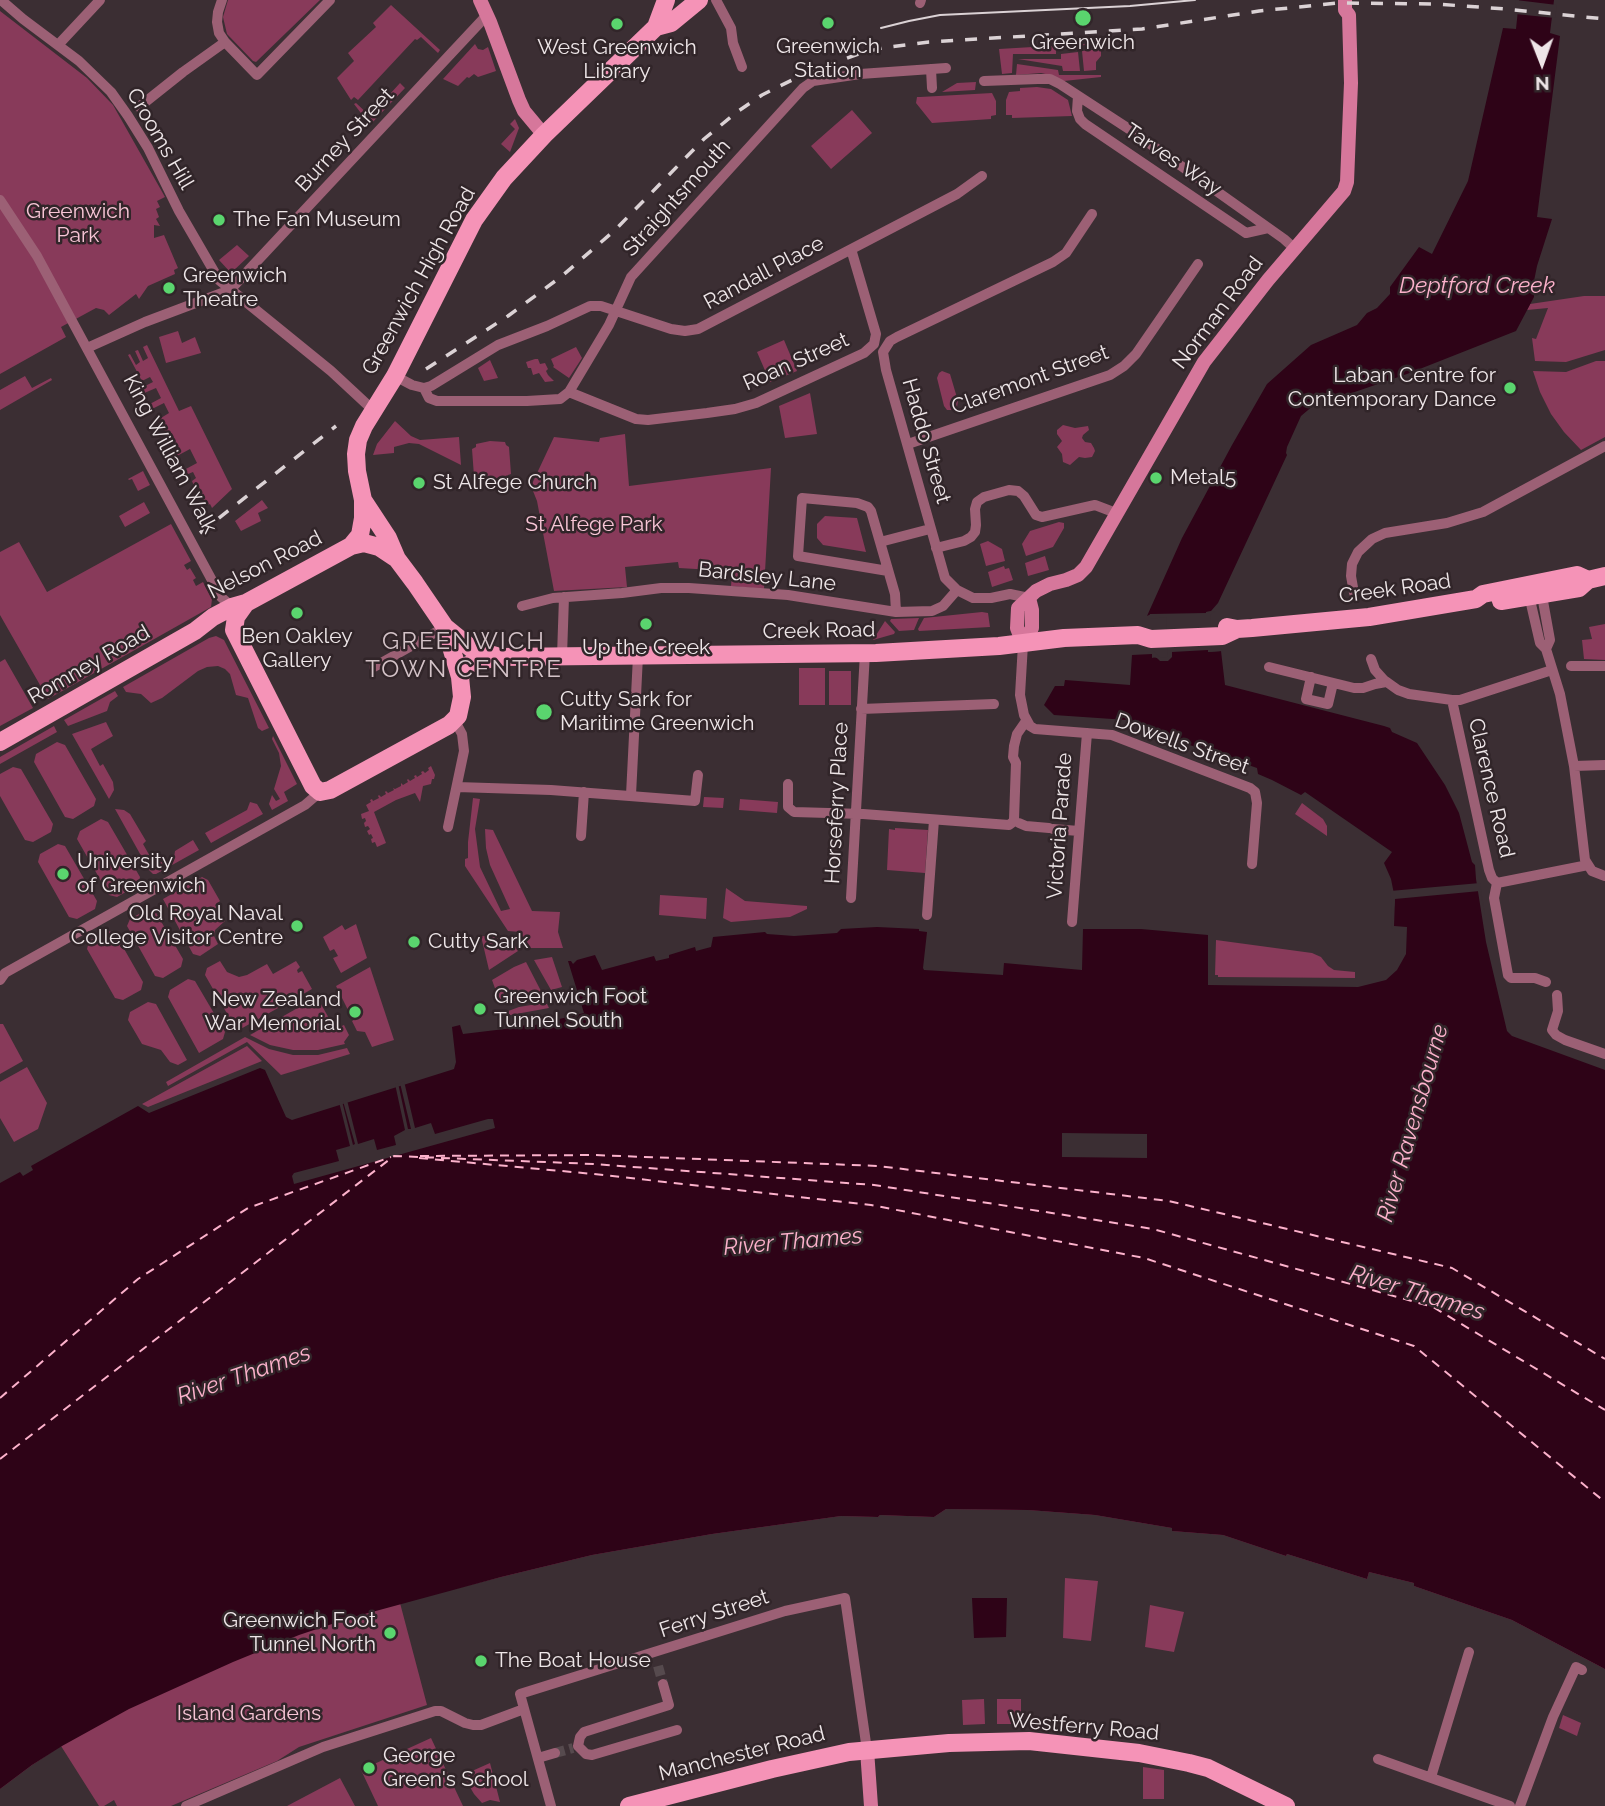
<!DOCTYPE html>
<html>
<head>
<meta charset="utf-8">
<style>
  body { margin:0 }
  #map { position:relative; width:1605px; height:1806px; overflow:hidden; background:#3b2e33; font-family:Raleway,sans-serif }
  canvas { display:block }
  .north { position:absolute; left:1507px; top:28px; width:70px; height:70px; -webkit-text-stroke:5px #312529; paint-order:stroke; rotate:179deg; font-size:19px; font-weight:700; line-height:28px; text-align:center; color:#eee6e8 }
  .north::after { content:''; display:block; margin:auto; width:24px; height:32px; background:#eee6e8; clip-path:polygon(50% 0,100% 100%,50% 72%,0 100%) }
</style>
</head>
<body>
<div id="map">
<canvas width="1605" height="1806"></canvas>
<div class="north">N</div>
</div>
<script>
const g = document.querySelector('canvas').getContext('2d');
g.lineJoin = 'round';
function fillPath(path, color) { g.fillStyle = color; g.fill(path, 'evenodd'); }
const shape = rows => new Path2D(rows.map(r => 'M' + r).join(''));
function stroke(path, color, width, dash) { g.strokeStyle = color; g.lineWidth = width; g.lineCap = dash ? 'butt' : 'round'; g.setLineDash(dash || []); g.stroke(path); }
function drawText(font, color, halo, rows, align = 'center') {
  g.font = font + ' Raleway,sans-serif'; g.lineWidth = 5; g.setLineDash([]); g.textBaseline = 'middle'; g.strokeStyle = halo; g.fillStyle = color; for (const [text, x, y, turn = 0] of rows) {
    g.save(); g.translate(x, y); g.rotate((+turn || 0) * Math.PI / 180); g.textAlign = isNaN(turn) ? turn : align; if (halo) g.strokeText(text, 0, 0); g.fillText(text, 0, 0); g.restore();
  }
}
const green = shape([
  [228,0,320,0,256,62,253,61,227,34,223,17],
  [391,5,440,50,438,53,421,37,417,40,415,39,358,100,354,97,351,100,337,78,354,61,348,53,376,27,373,23],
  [0,11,87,78,113,105,165,197,157,201,160,207,156,209,159,217,156,219,160,226,154,225,154,238,164,235,178,268,174,270,175,274,148,286,139,299,136,294,109,315,104,310,96,308,61,327,66,337,0,374],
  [1100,43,1056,49,1056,54,1013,54,1012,73,1002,74,999,49],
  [475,44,478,49,483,50,488,47,496,71,478,77,474,74,469,78,467,77,458,86,443,79],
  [1101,49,1101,56,1096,62,1096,70,1084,71,1082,51],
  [1078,52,1080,71,1063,71,1062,66,1018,59,1061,59,1061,54],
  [1017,64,1058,70,1059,75,1101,75,1101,77,1064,81,1050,75,1041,73,1016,75],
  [976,82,975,90,942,92,957,83],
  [400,83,405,88,370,125,354,104,356,103,370,116],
  [1037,87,1051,89,1068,100,1072,116,1012,118,1012,115,1006,115,1006,100,1009,92,1020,91,1020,88],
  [992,93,996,101,996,115,991,116,991,119,932,123,916,103,917,97,920,97],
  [852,110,872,133,831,169,811,146],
  [515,119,519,128,510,152,501,144,515,129,510,124],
  [237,245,249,256,231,273,219,260],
  [1584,296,1605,296,1605,350,1566,362,1535,361,1532,338,1536,339,1548,308,1527,310,1530,304],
  [178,331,182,343,195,337,201,353,166,363,159,337],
  [784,340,797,371,770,382,757,352],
  [147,345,179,411,191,406,232,489,212,508,210,504,206,506,203,499,205,498,203,494,199,496,197,490,200,489,198,485,194,486,192,481,196,478,193,472,188,474,184,470,197,463,190,449,177,456,175,454,173,455,166,441,163,442,161,438,167,435,160,422,157,423,156,421,169,413,164,403,150,410,149,407,148,405,161,398,156,388,142,394,139,389,153,382,150,377,142,381,128,355,130,354,136,365,140,362,135,351,138,350,143,361,148,358,143,347],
  [576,347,582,358,569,378,553,367,554,366,551,359],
  [535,359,538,359,540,364,545,363,548,369,546,371,548,375,554,381,545,382,539,373,533,375,531,368,528,368,526,362],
  [490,360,498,378,484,381,478,368],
  [1596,361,1605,361,1605,437,1581,450,1564,432,1551,414,1540,392,1533,371,1566,372],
  [942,371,950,374,958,401,957,407,953,410,947,410,944,406,937,378,939,373],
  [25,376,32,388,51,378,52,380,0,410,0,390],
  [810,393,817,434,785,438,779,406],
  [395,421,411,436,420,440,459,437,461,465,419,444,409,443,394,447,394,453,373,455,377,444],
  [1063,425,1075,428,1088,426,1089,430,1083,435,1082,438,1085,442,1091,443,1094,448,1095,451,1092,457,1085,458,1079,457,1070,465,1063,462,1062,454,1057,447,1062,441,1057,434,1057,430],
  [625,434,629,486,771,468,764,589,731,586,732,573,730,571,679,568,678,562,625,567,627,587,554,591,537,501,531,486,554,437,599,442,600,438],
  [490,441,505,442,506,445,509,447,511,474,508,475,507,479,486,481,479,481,478,477,474,476,472,449,476,447,476,444],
  [143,471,150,485,138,491,132,479,129,480,128,479],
  [262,500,268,508,258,513,261,521,241,531,235,521],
  [144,502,150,513,125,527,119,516],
  [825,516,857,518,866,552,823,545,817,538,817,524],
  [1059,522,1064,523,1064,528,1053,547,1026,556,1022,544,1030,531],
  [171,524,191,561,184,565,187,570,190,568,196,578,193,580,196,586,203,582,212,599,211,607,48,699,0,615,0,552,19,542,47,592],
  [988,541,1002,549,1005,561,986,566,980,544],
  [1045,556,1049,570,1028,576,1025,563],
  [1004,566,1005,569,1009,568,1013,580,992,587,988,572],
  [982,612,988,613,990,627,919,631,918,629,924,618],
  [919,618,914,630,899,631,890,621,891,619],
  [885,621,895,632,894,634,873,640],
  [1605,624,1605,660,1584,659,1582,640,1592,639,1589,627],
  [216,636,224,640,269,728,262,731,258,728,248,698,236,695,230,674,225,669,218,666,207,667,198,671,162,698,151,703,141,694,126,692,123,687,209,638],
  [5,659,33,708,0,726,0,662],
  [825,668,825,705,799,705,799,668],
  [829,671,851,671,851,705,829,705],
  [115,691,118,696,110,702,107,711,68,726,64,720],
  [106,722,113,736,91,749,100,766,103,764,113,782,114,790,109,799,72,734],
  [54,726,57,732,0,764,0,757],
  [273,736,297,784,284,792,288,801,272,810,269,804,272,795,276,801,280,799,274,789,281,766,279,753,272,739],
  [57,742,65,745,96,799,94,806,73,819,65,817,34,762,36,754],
  [431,766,435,775,434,779,432,779,431,784,423,786,420,802,415,793,396,800,374,812,386,843,377,847,375,842,372,843,371,839,373,838,371,834,369,835,367,831,370,829,368,826,365,827,364,823,366,821,365,818,362,819,361,814,369,811,366,805,371,802,370,800,372,799,373,801,379,798,378,796,379,795,381,797,386,794,385,792,386,791,388,793,394,790,393,788,395,789,401,786,401,783,403,785,408,782,407,780,408,779,410,781,415,778,414,776,416,775,417,777,422,774,421,772,423,771,425,773,429,770,428,768],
  [13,767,21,769,53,824,51,832,33,842,25,840,0,796,0,774],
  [704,797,724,798,723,808,703,807],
  [473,798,480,799,475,829,480,867,501,911,510,909,490,865,486,848,485,829,493,830,532,911,560,912,558,932,563,948,528,948,520,932,508,931,465,866,465,859,468,858,468,842],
  [740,799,778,802,777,813,739,810],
  [250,802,257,804,263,814,211,843,205,833,247,810],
  [1302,803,1323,819,1327,826,1327,836,1295,814],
  [115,809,124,810,130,814,146,841,143,844,152,860,155,858,161,862,168,862,174,858,175,851,193,840,199,850,156,874,153,874,149,870],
  [101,819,108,822,140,877,138,885,117,897,109,895,77,839,80,831],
  [895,828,928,830,925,873,887,870,889,829,895,830],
  [58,844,65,846,97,901,95,909,77,919,69,917,38,862,40,854],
  [202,877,208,880,220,901,215,905,225,921,215,930,214,936,218,944,200,956,193,954,163,899],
  [726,888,745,901,807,906,807,909,790,917,731,922,723,918],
  [660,895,707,898,706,919,659,915],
  [148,909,155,911,183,959,181,967,163,978,155,976,127,926,130,919],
  [356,924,367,958,341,973,333,958,338,956,334,949,330,951,323,937,342,925,345,930],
  [108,931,115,933,143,982,141,990,123,1000,115,998,87,949,89,941],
  [481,936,510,938,518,951,489,970],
  [1216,940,1312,953,1321,957,1328,966,1334,970,1355,972,1355,978,1218,977,1218,975,1215,975],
  [552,957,562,987,551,990,534,960],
  [220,961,227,972,239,977,247,975,267,964,273,974,296,961,300,967,297,970,298,973,302,971,312,989,237,1031,205,975,207,968],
  [526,962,542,993,501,1005,492,980,514,967],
  [370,967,394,1040,372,1047,365,1032,357,1031,352,1021,362,1015,358,1006,348,1010,336,986],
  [188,979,195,981,225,1032,223,1039,199,1053,168,997,170,990],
  [317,997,335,1029,344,1025,349,1035,344,1042,345,1044,318,1050,293,1050,270,1045,250,1035],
  [148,1002,156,1004,187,1060,178,1065,170,1062,161,1050,142,1044,128,1020,130,1012],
  [537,1004,547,1004,549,1008,505,1016,503,1013,519,1007],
  [0,1024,3,1024,23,1061,0,1074],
  [245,1037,269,1049,293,1055,318,1055,347,1048,350,1054,281,1075,247,1042,168,1086,166,1082],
  [247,1046,262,1061,148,1107,142,1104],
  [27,1067,47,1103,38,1129,14,1142,0,1118,0,1082],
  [791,1453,1434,1542,1605,1669,1512,1620,1414,1586,1414,1583,1369,1572,1367,1579,1287,1554,1286,1556,1223,1535,1172,1531,1172,1528,1095,1515,1028,1510,946,1509,934,1517,880,1515,878,1517,841,1516,712,1534,592,1555,501,1577,400,1603,427,1705,299,1747,277,1761,171,1806,117,1806,114,1800,104,1806,99,1806,61,1746,32,1765,0,1789,0,1744],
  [1065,1578,1098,1581,1091,1641,1063,1638],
  [1150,1605,1184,1612,1174,1652,1145,1647],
  [984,1699,985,1724,963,1725,962,1700],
  [997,1699,1021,1699,1021,1724,997,1724],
  [1563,1715,1581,1723,1577,1736,1559,1728],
  [431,1738,463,1806,378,1806,361,1770],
  [490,1763,500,1802,490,1800,482,1803,474,1794,463,1775],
  [1143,1767,1164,1770,1164,1799,1143,1799],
  [340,1778,355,1806,287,1806]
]);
const water = shape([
  [1519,0,1554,0,1550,33,1560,36,1537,217,1552,219,1537,266,1534,281,1534,297,1516,331,1407,374,1346,395,1342,393,1321,399,1301,416,1287,447,1286,453,1287,455,1218,603,1211,611,1206,612,1208,652,1221,651,1225,685,1384,726,1390,728,1392,732,1417,743,1445,785,1459,813,1472,862,1475,865,1476,879,1486,942,1507,1031,1512,1036,1605,1070,1605,1669,1512,1620,1414,1586,1414,1583,1369,1572,1367,1579,1287,1554,1286,1556,1223,1535,1172,1531,1172,1528,1095,1515,1028,1510,946,1509,934,1517,880,1515,878,1517,841,1516,712,1534,592,1555,501,1577,350,1618,299,1635,233,1662,129,1709,62,1746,32,1765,0,1789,0,1183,20,1172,23,1176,33,1170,31,1166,138,1106,149,1113,260,1068,265,1070,286,1117,292,1120,451,1070,454,1069,456,1062,452,1027,460,1025,463,1034,513,1028,534,1023,535,1025,584,1013,568,961,571,961,573,964,577,960,595,955,602,970,654,956,656,961,669,958,669,955,695,947,696,951,711,947,713,937,765,932,767,934,794,936,837,933,841,929,877,927,919,929,919,931,927,932,923,968,924,970,1003,975,1004,963,1082,970,1083,929,1141,929,1208,935,1208,985,1358,987,1386,980,1397,970,1406,954,1407,927,1394,926,1395,899,1391,879,1384,863,1392,852,1305,792,1301,795,1272,780,1258,774,1257,768,1181,742,1178,743,1155,735,1127,720,1054,715,1044,705,1055,686,1064,686,1065,680,1130,685,1132,655,1152,654,1153,657,1168,661,1169,614,1151,614,1147,616,1182,538,1232,445,1267,384,1311,345,1357,325,1367,313,1377,308,1390,294,1390,287,1419,247,1432,254,1468,181,1503,28,1516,29],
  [972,1598,1007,1598,1006,1637,974,1638]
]);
const pier = shape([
  [1516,0,1557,5,1555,18,1515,14],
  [1216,611,1210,615,1212,648,1221,648,1223,651,1208,652,1208,650,1172,652,1172,657,1168,661,1160,661,1156,657,1152,658,1152,650,1161,658,1167,657,1168,653,1166,617,1150,619,1150,614,1206,613,1206,612],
  [1480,883,1485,915,1480,891,1395,899,1392,929,1391,928,1392,908,1390,891],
  [404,1081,415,1128,431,1123,435,1134,488,1119,493,1119,495,1128,294,1184,292,1176,294,1173,339,1161,336,1150,350,1146,339,1102,342,1101,353,1145,355,1144,343,1101,347,1100,358,1144,374,1139,377,1150,396,1145,394,1136,405,1130,395,1084,398,1083,408,1129,411,1129,400,1083],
  [1062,1133,1147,1134,1147,1158,1062,1157]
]);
const ferry = shape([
  [420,1156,595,1155,878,1166,1169,1201,1452,1268,1605,1359],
  [419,1158,594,1174,871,1205,1144,1258,1414,1346,1605,1502],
  [0,1398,138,1279,248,1208,391,1157],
  [0,1459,394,1156,594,1164,874,1185,1153,1229,1433,1307,1605,1410]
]);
const streetTunnel = shape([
  [658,1666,663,1684],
  [555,1753,573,1748]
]);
const street = shape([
  [1,0,23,19,79,61,111,92,128,116,148,148,179,211,219,280,331,371,373,410],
  [222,0,218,12,217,22,219,33,225,42,257,75,330,0],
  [716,0,731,28,733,43,742,67],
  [920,3,921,0],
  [58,45,100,0],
  [931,69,932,88],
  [984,81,1038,79,1050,79,1060,84,1129,129,1284,239,1294,248],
  [1078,96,1077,111,1080,119,1085,124,1246,233,1268,228],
  [139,107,183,72,225,42],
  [0,200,37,256,221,597,232,607],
  [87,348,145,322,230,290,487,15],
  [395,376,412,385,424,388,429,398,437,401,527,401,560,399,569,392,609,325,631,277,803,88,813,81,860,74,946,68],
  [424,388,431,386,498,345,547,326,590,306,601,306,671,329,685,331,698,329,957,194,982,176],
  [569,392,636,419,648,420,707,413,735,409,756,403,864,353,874,344,876,334,851,249],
  [908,444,1110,375,1124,366,1136,354,1198,264],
  [880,542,871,511,868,507,857,503,802,498,798,556,888,571],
  [936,548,964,541,971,537,975,532,976,525,975,509,977,502,984,497,1009,490,1018,491,1024,496,1036,515,1042,517,1095,505,1116,513],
  [1541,590,1550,640,1546,649],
  [1528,591,1540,643,1546,649,1560,694,1574,766,1585,860,1592,871,1605,876],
  [1354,593,1351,576,1352,564,1358,552,1372,539,1385,533,1447,523,1483,512,1605,446],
  [1029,598,1010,594,991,598,973,598,957,590,945,578,886,370,883,352,890,341,897,337,1053,262,1066,253,1092,214],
  [522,606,553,598,622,593,661,588,689,588,788,595,896,612,932,611,943,606,957,590],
  [896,612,895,594,880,542,930,529],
  [1023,644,1020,695,1024,715,1030,726,1035,729,1112,735,1250,788,1255,792,1257,803,1252,864],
  [562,656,564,597],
  [1371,659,1375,670,1384,680,1398,690,1409,694,1452,700,1460,700,1552,670],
  [1571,666,1605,666],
  [374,667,445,627],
  [1269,667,1354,688,1363,688,1375,684,1386,682],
  [1311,677,1306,699,1328,704,1333,683],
  [1452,700,1489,870,1492,878,1497,883],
  [861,709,994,704],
  [1574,766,1605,765],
  [788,784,788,807,794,812,863,814,1009,825,1013,822,1014,819,1016,763,1013,757,1014,746,1017,734,1026,721],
  [457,787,551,790,695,801,698,775],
  [631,795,638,656],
  [1019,823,1026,826,1049,828],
  [448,827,464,751,462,734,455,721],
  [1053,829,1079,831],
  [581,836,584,792],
  [1497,883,1494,898,1508,975,1511,978,1535,978,1546,982],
  [1497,883,1588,865],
  [851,898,865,653],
  [927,915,934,820],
  [1072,922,1087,733],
  [0,980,5,973,305,805,320,792],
  [1557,995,1558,1011,1552,1030,1556,1035,1565,1040,1605,1054],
  [578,1746,580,1737,584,1732,669,1705,663,1684],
  [578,1746,586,1754,592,1755,677,1730],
  [538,1758,555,1753],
  [1378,1759,1510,1806],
  [1431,1777,1469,1652],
  [186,1806,323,1747,435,1711,441,1711,465,1723,473,1725,481,1725,524,1709],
  [551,1806,520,1694,785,1611,845,1598,867,1750],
  [1520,1806,1553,1717,1576,1667,1582,1670]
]);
const secondary = shape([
  [480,0,490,22,519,100,524,111,544,135],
  [1023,644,1017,628,1018,608,1036,591,1050,584,1066,580,1078,575,1086,567,1204,362,1268,280,1344,191,1347,182,1351,83,1349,15,1345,10,1345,0],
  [1023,644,1032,628,1032,610,1029,598],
  [867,1750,871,1806]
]);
const primary = shape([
  [656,27,666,0],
  [363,500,388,538,397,559],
  [351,546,360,535,363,518,363,500,357,471,356,454,358,440,364,426,395,376,474,220,504,178,544,135,656,27,671,23,699,0],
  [1501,601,1579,588,1588,580,1605,576],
  [445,627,472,649,496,656],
  [1227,627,1237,629,1252,628,1369,617,1476,599,1483,594,1577,575,1588,580],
  [460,677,468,665,475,662,500,657,876,653,999,646,1064,638,1138,635,1151,639,1222,636,1237,629],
  [0,742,195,631,213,617,232,607,246,603,351,546,364,543,379,547,397,559,415,583,445,627,460,677,462,697,458,716,449,725,330,790,320,792,313,786,234,630,236,617,246,603],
  [629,1806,772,1769,849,1752,949,1743,1029,1741,1139,1753,1189,1763,1208,1768,1286,1806]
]);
const tram = shape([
  [881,28,909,21,940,15,1130,6,1195,0]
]);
const rail = shape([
  [426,369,508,316,562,276,615,230,704,139,737,112,762,95,804,74,861,53,882,48,929,42,1142,29,1259,11,1338,3,1436,4,1505,9,1605,19],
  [200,533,336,426]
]);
const markers = [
  [1083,18,9,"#5ad56e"],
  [828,23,7,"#5ad56e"],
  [617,24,7,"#5ad56e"],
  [219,220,7,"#5ad56e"],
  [169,288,7,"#5ad56e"],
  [1510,388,7,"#5ad56e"],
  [1156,478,7,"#5ad56e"],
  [419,483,7,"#5ad56e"],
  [297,613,7,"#5ad56e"],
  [646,624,7,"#5ad56e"],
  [544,712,9,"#5ad56e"],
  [63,874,7,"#5ad56e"],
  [297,926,7,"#5ad56e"],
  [414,942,7,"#5ad56e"],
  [480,1009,7,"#5ad56e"],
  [355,1012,7,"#5ad56e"],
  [390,1633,7,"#5ad56e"],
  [481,1661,7,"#5ad56e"],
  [369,1768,7,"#5ad56e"]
];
const poiNames = [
  ["Greenwich",1083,43,"center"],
  ["Greenwich",828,47,"center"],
  ["Station",828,71,"center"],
  ["West Greenwich",617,48,"center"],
  ["Library",617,72,"center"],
  ["The Fan Museum",233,220],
  ["Greenwich",183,276],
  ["Theatre",183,300],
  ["Laban Centre for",1496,376,"right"],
  ["Contemporary Dance",1496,400,"right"],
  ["Metal5",1170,478],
  ["St Alfege Church",433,483],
  ["Ben Oakley",297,637,"center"],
  ["Gallery",297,661,"center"],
  ["Up the Creek",646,648,"center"],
  ["Cutty Sark for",560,700],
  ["Maritime Greenwich",560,724],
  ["University",77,862],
  ["of Greenwich",77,886],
  ["Old Royal Naval",283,914,"right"],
  ["College Visitor Centre",283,938,"right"],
  ["Cutty Sark",428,942],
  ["Greenwich Foot",494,997],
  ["Tunnel South",494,1021],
  ["New Zealand",341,1000,"right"],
  ["War Memorial",341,1024,"right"],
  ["Greenwich Foot",376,1621,"right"],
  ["Tunnel North",376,1645,"right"],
  ["The Boat House",495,1661],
  ["George",383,1756],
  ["Green's School",383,1780]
];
const streetNames = [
  ["Crooms Hill",160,139,60],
  ["Burney Street",345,140,-47],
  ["Tarves Way",1173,160,34],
  ["Straightsmouth",677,198,-48],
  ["Randall Place",764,273,-28],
  ["Greenwich High Road",419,281,-61],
  ["Norman Road",1218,313,-53],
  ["Roan Street",796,362,-24],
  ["Claremont Street",1030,380,-20],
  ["Haddo Street",926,441,74],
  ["King William Walk",170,454,62],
  ["Nelson Road",265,565,-27],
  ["Bardsley Lane",767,577,6],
  ["Creek Road",1395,589,-8],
  ["Creek Road",819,631,-1],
  ["Romney Road",89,665,-30],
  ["Dowells Street",1182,744,20],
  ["Clarence Road",1491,788,77],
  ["Horseferry Place",837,803,-87],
  ["Victoria Parade",1060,826,-86],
  ["Ferry Street",714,1614,-18],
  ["Westferry Road",1084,1727,5],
  ["Manchester Road",742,1754,-14]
];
const parkNames = [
  ["Greenwich",78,212],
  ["Park",78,236],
  ["St Alfege Park",594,525],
  ["Island Gardens",249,1714]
];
const waterNames = [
  ["Deptford Creek",1477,286],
  ["River Ravensbourne",1413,1123,-74],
  ["River Thames",793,1242,-5],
  ["River Thames",1417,1293,17],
  ["River Thames",244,1375,-19]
];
const quarterNames = [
  ["GREENWICH",464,642],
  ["TOWN CENTRE",464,670]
];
fillPath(green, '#883a5a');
fillPath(water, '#2e0317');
fillPath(pier, '#3b2e33');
stroke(ferry, '#fcb1cb', 2, [9, 7]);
stroke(streetTunnel, '#564a4e', 10, [10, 5]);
stroke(street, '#9c6075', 10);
stroke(secondary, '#d6779b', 14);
stroke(primary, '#f593b7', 18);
stroke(tram, '#dbd2d5', 2);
stroke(rail, '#dbd2d5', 3.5, [12, 12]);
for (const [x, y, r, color] of markers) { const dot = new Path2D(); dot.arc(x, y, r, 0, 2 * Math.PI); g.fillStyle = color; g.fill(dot); stroke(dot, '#312529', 2.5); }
drawText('21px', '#eee6e8', '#312529', poiNames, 'left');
drawText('21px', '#eee6e8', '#312529', streetNames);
drawText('21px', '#f8c5d6', '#312529', parkNames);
drawText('italic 23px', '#fcb1cb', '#312529', waterNames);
g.letterSpacing = '2px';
drawText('24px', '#d4c3c8', '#312529', quarterNames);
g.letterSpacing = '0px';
</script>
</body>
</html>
